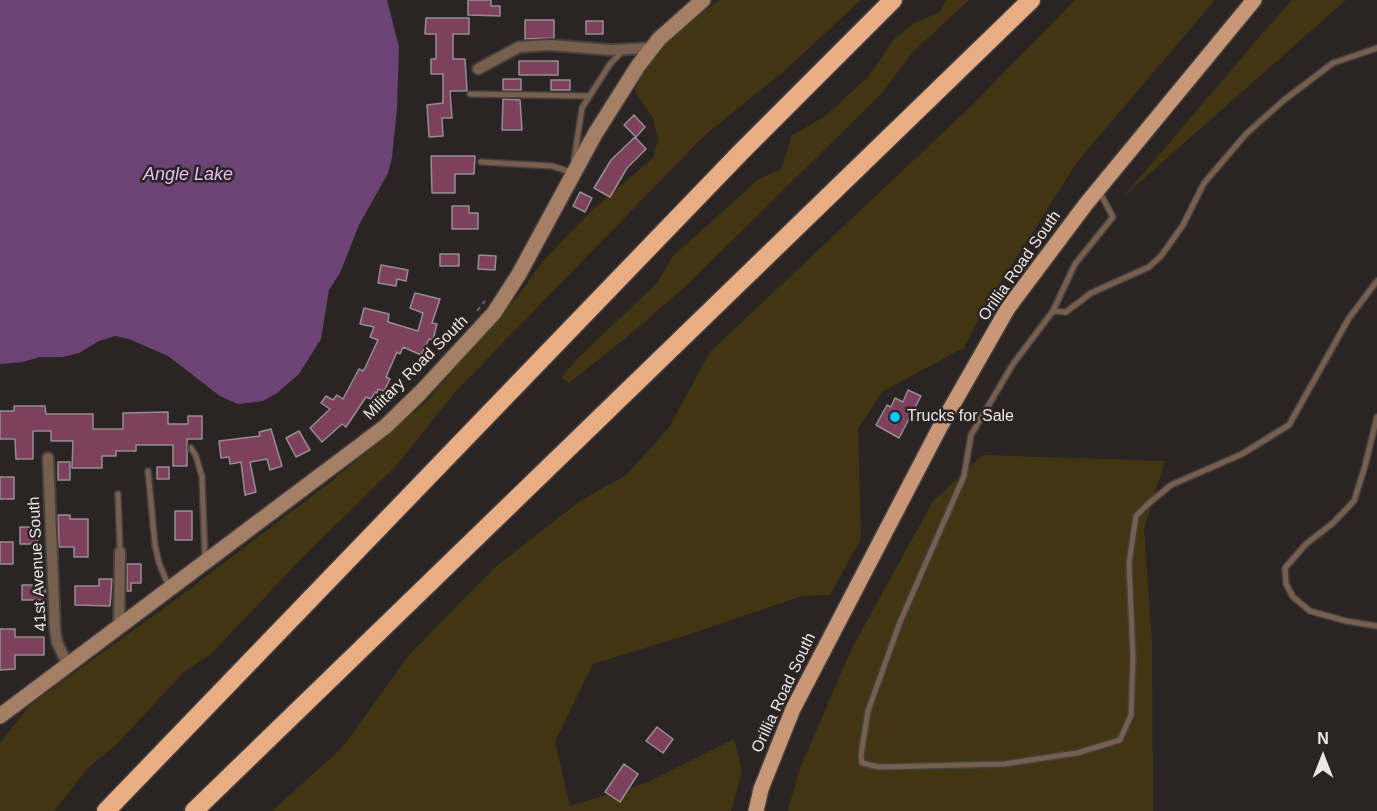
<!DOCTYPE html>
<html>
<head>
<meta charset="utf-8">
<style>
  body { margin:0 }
  #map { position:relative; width:1377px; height:811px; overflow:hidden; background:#2a2424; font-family:Helvetica,sans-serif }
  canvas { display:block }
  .north { position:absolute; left:1293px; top:727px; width:60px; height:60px; -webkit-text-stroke:4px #2a2424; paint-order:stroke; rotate:0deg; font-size:16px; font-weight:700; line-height:24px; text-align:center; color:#ebe7e6 }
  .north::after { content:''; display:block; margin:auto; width:21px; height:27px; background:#ebe7e6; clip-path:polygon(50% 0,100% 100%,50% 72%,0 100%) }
</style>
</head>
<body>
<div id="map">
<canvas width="1377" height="811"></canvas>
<div class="north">N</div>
</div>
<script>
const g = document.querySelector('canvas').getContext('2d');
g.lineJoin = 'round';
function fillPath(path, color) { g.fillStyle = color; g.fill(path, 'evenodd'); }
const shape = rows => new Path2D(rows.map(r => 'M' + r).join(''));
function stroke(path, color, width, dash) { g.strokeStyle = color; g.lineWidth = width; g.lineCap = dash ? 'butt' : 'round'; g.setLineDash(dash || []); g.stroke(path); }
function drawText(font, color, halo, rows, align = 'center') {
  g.font = font + ' Helvetica,sans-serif'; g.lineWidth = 5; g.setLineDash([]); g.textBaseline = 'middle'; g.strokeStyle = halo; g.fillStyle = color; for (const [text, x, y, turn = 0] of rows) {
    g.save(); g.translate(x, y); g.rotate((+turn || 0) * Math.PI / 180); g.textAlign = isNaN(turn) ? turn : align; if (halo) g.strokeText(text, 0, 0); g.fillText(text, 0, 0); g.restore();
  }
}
const green = shape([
  [719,0,861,0,783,72,705,135,455,392,397,465,305,555,211,654,184,672,117,744,88,768,54,811,0,811,0,743,31,704,171,603,329,483,424,404,517,297,543,261,593,209,653,158,658,140,653,118,635,92,642,74,673,35],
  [946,0,969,0,912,53,881,94,687,285,627,337,569,383,561,378,578,358,656,284,673,256,759,179,781,169,792,135,824,117,869,76,894,39,913,24,940,12],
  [1075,0,1215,0,1077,162,982,312,963,350,959,350,882,392,858,429,861,539,830,595,802,596,687,635,593,664,555,742,570,806,646,783,734,739,742,772,731,811,272,811,342,748,409,655,494,568,580,501,626,475,668,429,710,352,969,108],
  [1292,0,1346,0,1123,197,1267,28],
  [983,455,1165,461,1144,529,1152,642,1153,811,788,811,798,773,851,650,933,501]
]);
const water = shape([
  [0,0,387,0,399,47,397,109,392,157,388,173,359,225,340,273,329,290,321,339,299,374,277,393,263,401,238,404,220,396,168,356,129,339,115,336,99,341,79,353,63,357,40,357,23,362,0,364]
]);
const building = shape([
  [468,0,491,0,491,6,500,6,500,16,468,15,468,0],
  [426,18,469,18,469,34,453,34,453,59,465,59,467,91,450,91,452,118,442,118,443,136,429,137,427,105,443,103,443,74,431,74,431,59,436,59,436,34,425,34,426,18],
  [525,20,554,20,554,38,525,39,525,20],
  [586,21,603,21,603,34,586,34,586,21],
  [519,61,558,61,558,75,519,75,519,61],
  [503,79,521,79,521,90,503,90,503,79],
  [551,80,570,80,570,90,551,90,551,80],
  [503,99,520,100,522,130,502,130,503,99],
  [634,115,645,127,636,137,624,125,634,115],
  [635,137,646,149,627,168,610,197,594,188,611,160,635,137],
  [431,156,475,156,474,174,455,174,455,193,432,193,431,156],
  [580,192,592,198,585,212,573,206,580,192],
  [452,206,469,206,469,213,478,213,478,229,452,229,452,206],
  [440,254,459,254,459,266,440,266,440,254],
  [479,255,496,256,495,270,478,269,479,255],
  [381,265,408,270,406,281,397,279,396,286,378,283,381,265],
  [415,293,440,299,432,323,437,324,433,340,429,339,421,355,403,347,400,354,397,352,386,377,390,379,384,391,378,389,377,393,375,392,371,399,366,397,346,427,342,424,322,442,310,428,330,409,321,403,326,396,333,400,337,395,343,399,359,369,363,371,365,368,378,340,370,337,374,327,360,324,364,308,389,314,388,322,418,331,423,313,410,308,415,293],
  [908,390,921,396,899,438,876,425,887,405,891,407,895,398,903,402,908,390],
  [14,406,45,406,46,414,93,414,93,429,123,429,123,413,168,412,168,424,188,424,188,416,202,416,202,439,187,439,187,466,173,466,173,445,136,445,136,451,116,451,116,456,102,456,102,468,72,468,73,441,51,441,51,431,33,431,33,459,16,459,15,439,0,439,0,411,14,411,14,406],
  [271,429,282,466,270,470,267,459,250,462,256,492,245,495,241,462,230,464,229,457,221,458,219,441,260,436,259,432,271,429],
  [299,431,310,450,296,457,286,438,299,431],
  [58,462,70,462,70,480,58,480,58,462],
  [157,467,169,467,169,479,157,479,157,467],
  [0,477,14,477,14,499,0,499,0,477],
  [175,511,192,511,192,540,175,540,175,511],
  [58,515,70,515,70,519,88,519,88,557,74,557,74,547,59,547,58,515],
  [20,527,38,527,38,544,20,544,20,527],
  [0,542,13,542,13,564,0,564,0,542],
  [127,564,141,564,141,583,131,583,131,591,127,591,127,564],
  [99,579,112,579,110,606,75,605,75,586,99,586,99,579],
  [22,585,45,585,45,600,22,600,22,585],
  [0,629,15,629,15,637,44,637,44,655,15,655,15,669,0,670,0,629],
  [657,727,673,739,663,753,646,741,657,727],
  [624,764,638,774,620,802,605,792,624,764]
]);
const path = shape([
  [477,311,485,301]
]);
const service = shape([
  [470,94,589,96],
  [574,160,582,108,610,64,623,51],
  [481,162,552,166,571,172],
  [1099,191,1113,217,1075,264,1053,311,1013,364,971,435,964,476,900,622,868,711,861,755,862,763,879,767,1004,764,1077,753,1120,740,1131,715,1133,657,1129,563,1136,516,1148,504,1171,485,1242,454,1289,425,1349,318,1377,281],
  [1053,311,1066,312,1091,293,1149,267,1161,256,1183,225,1204,183,1246,134,1284,100,1333,63,1377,48],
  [1377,417,1365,466,1354,501,1333,523,1306,544,1285,568,1286,584,1293,597,1310,611,1346,621,1377,626],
  [191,448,196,456,202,477,205,558],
  [148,471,155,545,159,563,169,587],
  [118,494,120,552]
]);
const minor = shape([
  [478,69,519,47,550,45,611,50,651,48],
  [48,458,55,629,57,642,68,666],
  [119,628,120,552]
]);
const secondary = shape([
  [0,716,353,451,386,426,420,393,494,313,519,274,595,134,638,66,659,39,703,0]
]);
const primary = shape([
  [756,811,761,789,793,709,940,427,1008,308,1086,204,1254,0]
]);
const motorway = shape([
  [106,811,741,152,893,0],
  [194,811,1031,0]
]);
const markers = [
  [895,417,6,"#04cbf9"]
];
const streetNames = [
  ["Orillia Road South",1020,266,-55],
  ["Military Road South",416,368,-45],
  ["41st Avenue South",38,564,-93],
  ["Orillia Road South",784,693,-65]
];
const poiNames = [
  ["Trucks for Sale",907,417]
];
const waterNames = [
  ["Angle Lake",188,175]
];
fillPath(green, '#423512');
fillPath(water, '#6b4475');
fillPath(building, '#7d415d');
stroke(building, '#958e91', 1.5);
stroke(service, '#453f3f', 8);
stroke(minor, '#453f3f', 14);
stroke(secondary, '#453f3f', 18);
stroke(primary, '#453f3f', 18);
stroke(motorway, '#453f3f', 21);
stroke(path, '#6b6666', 2, [4.5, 4.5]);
stroke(service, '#775f4e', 5);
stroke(minor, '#775f4e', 10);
stroke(secondary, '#a57f64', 15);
stroke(primary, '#c89775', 15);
stroke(motorway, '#e9ad83', 18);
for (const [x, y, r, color] of markers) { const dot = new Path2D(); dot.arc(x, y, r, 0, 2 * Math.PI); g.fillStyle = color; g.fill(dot); stroke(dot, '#2a2424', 2); }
drawText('16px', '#ebe7e6', '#2a2424', streetNames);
drawText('16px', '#ebe7e6', '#2a2424', poiNames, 'left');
drawText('italic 18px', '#eabbf6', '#2a2424', waterNames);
</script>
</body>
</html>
